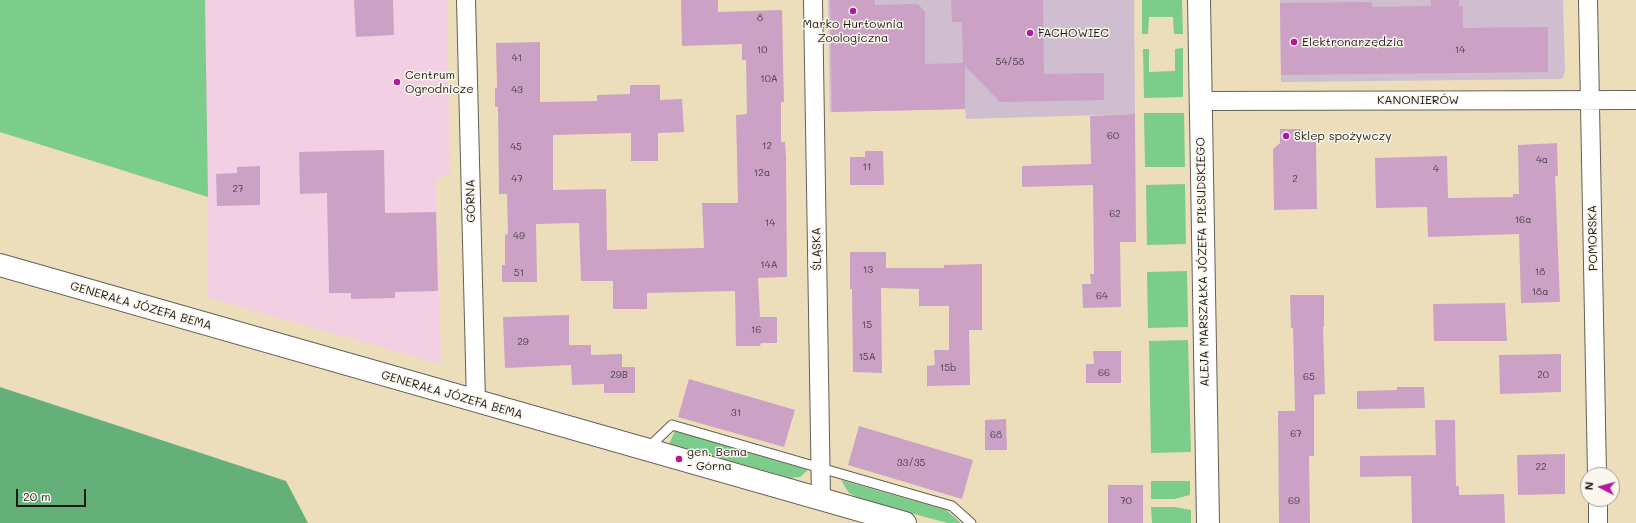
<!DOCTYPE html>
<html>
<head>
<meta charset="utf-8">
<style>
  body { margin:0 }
  #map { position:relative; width:1636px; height:523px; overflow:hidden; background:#eddebb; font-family:Mali,sans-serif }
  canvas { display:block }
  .north { position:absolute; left:1580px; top:467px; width:40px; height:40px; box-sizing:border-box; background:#fbf7ec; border:1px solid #a29f99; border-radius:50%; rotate:276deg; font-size:11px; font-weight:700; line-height:16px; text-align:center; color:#1c1c1c }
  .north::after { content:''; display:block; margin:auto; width:14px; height:18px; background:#b5179e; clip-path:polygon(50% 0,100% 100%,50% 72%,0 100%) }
  .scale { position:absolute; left:16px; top:489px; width:70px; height:18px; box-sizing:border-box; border:2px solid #1c1c1c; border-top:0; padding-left:5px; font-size:12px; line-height:14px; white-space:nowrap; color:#1c1c1c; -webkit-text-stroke:3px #fbf7ec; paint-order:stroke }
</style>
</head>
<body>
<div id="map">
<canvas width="1636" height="523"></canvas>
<div class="north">N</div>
<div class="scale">20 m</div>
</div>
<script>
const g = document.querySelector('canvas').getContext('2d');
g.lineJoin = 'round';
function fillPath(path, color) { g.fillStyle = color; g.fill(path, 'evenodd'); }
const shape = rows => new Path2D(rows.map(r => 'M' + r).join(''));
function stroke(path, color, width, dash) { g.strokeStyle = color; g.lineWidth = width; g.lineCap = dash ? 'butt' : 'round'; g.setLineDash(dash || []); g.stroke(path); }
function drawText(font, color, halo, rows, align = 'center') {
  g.font = font + ' Mali,sans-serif'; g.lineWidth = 3; g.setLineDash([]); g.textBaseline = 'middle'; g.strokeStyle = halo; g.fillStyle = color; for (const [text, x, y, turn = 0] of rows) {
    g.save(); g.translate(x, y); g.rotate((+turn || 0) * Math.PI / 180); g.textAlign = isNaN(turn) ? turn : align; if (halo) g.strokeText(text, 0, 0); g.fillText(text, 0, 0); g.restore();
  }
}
const built = shape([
  [205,0,447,0,450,175,436,179,441,364,208,298]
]);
const industrial = shape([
  [828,0,1134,0,1135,114,966,119,965,109,830,112],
  [1280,0,1563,0,1565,72,1562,79,1281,82]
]);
const green = shape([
  [0,0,205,0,208,197,0,132],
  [1142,0,1182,0,1183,34,1174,34,1173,17,1149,17,1148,34,1142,34],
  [1183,48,1183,97,1144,98,1143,49,1149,49,1149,72,1175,71,1175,49],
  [1144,113,1184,113,1185,167,1145,167],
  [1185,184,1186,244,1147,245,1146,185],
  [1187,271,1188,327,1148,328,1147,272],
  [1188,340,1191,452,1151,453,1149,341],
  [675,431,808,470,800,477,791,478,669,444],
  [841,480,946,510,961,523,947,523,860,499,849,493],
  [1151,481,1190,481,1190,495,1174,499,1151,499],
  [1151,507,1175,507,1191,510,1191,523,1152,523]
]);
const forest = shape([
  [0,387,286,481,308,523,0,523]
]);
const building = shape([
  [354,0,393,0,394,35,356,37],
  [681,0,718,0,718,12,782,10,784,102,781,102,781,142,785,142,786,158,787,277,758,278,760,317,777,317,777,343,761,343,760,346,736,346,735,291,647,293,647,309,613,309,613,281,581,281,579,223,536,224,537,282,502,282,502,265,505,265,505,235,508,234,507,194,499,194,498,107,495,107,495,88,497,88,496,43,540,42,540,102,597,101,597,95,630,94,630,85,660,85,660,100,682,99,684,132,658,133,658,161,631,161,631,133,553,135,553,190,606,189,607,250,704,248,702,203,738,203,736,115,747,114,746,60,742,60,742,44,682,46],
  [830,0,875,0,875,5,918,4,925,12,925,64,963,63,962,22,952,22,951,0,1043,0,1044,74,1104,73,1104,100,1000,102,965,66,965,109,832,112],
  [1431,0,1459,0,1459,6,1463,6,1463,28,1548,27,1548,72,1281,75,1280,3,1372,2,1372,7,1431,6],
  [1135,114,1136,242,1120,242,1121,307,1083,308,1082,284,1091,284,1090,274,1094,274,1093,185,1022,187,1022,166,1091,164,1090,116],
  [1280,129,1303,129,1302,142,1316,142,1317,209,1274,210,1273,149,1280,143],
  [1557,143,1558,176,1555,176,1560,302,1521,303,1519,234,1428,237,1427,207,1376,208,1375,158,1447,156,1448,198,1513,197,1513,194,1519,194,1518,145],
  [384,150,385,213,436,212,438,291,395,292,395,298,351,299,351,293,329,293,327,193,300,194,299,152],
  [865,151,883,151,884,185,850,185,850,157,865,157],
  [260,166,260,205,217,206,216,174,237,173,237,167],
  [850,252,886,252,886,268,944,268,944,265,982,264,982,330,969,330,970,385,927,386,927,366,935,365,934,350,949,350,949,306,919,306,919,289,881,288,882,373,853,372,852,289,850,289],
  [1290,295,1324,295,1324,327,1323,327,1325,394,1314,395,1314,456,1309,456,1310,523,1279,523,1278,411,1295,411,1293,328,1291,328],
  [1505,303,1507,341,1434,341,1433,304],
  [569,315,569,345,591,345,591,355,622,354,622,367,635,367,635,393,604,393,604,384,572,385,571,365,505,368,503,317],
  [1093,351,1121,351,1121,383,1086,383,1086,364,1094,364],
  [1561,354,1561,392,1500,394,1499,355],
  [689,379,795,410,784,447,678,417],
  [1397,387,1424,387,1425,408,1357,409,1357,391,1397,390],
  [1006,419,1007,450,985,450,985,420],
  [1435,420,1455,420,1456,486,1459,486,1459,495,1504,494,1505,523,1412,523,1411,476,1360,477,1360,456,1436,455],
  [859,426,973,460,962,499,848,465],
  [1565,454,1565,494,1518,495,1517,455],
  [1108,485,1143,485,1143,523,1108,523]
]);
const service = shape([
  [648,448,672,425,952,506,971,523]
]);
const minor = shape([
  [466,0,476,402],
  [813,0,821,499],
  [1588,0,1597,475],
  [1201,101,1636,100],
  [1598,499,1598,523]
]);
const tertiary = shape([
  [1199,0,1208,523],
  [0,265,905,523]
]);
const markers = [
  [853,11,4,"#b5179e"],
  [1030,33,4,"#b5179e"],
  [1294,42,4,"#b5179e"],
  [397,82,4,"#b5179e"],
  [1286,136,4,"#b5179e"],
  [679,459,4,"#b5179e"]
];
const numberNames = [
  ["8",760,18],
  ["10",762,50],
  ["14",1460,50],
  ["41",517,58],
  ["54/58",1010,62],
  ["10A",769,79],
  ["43",517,90],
  ["60",1113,136],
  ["12",767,146],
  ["45",516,147],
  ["4a",1542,160],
  ["11",867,167],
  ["4",1436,169],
  ["12a",762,173],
  ["47",517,179],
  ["2",1295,179],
  ["27",238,189],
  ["62",1115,214],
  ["16a",1523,220],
  ["14",770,223],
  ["49",519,236],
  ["14A",769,265],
  ["13",868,270],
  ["18",1540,272],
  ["51",519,273],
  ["18a",1540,292],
  ["64",1102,296],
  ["15",867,325],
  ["16",756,330],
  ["29",523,342],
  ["15A",867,357],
  ["15b",948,368],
  ["66",1104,373],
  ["29B",619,375],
  ["20",1543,375],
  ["65",1309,377],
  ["31",736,413],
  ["67",1296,434],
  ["68",996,435],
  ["33/35",911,463],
  ["22",1541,467],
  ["70",1126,501],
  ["69",1294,501]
];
const poiNames = [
  ["Marko Hurtownia",853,24,"center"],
  ["Zoologiczna",853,38,"center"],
  ["FACHOWIEC",1038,33],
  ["Elektronarzędzia",1302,42],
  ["Centrum",405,75],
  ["Ogrodnicze",405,89],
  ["Sklep spożywczy",1294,136],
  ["gen. Bema",687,452],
  ["- Górna",687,466]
];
const streetNames = [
  ["KANONIERÓW",1418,100],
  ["GÓRNA",471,201,-91],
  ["POMORSKA",1593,238,-91],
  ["ŚLĄSKA",817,249,-91],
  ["ALEJA MARSZAŁKA JÓZEFA PIŁSUDSKIEGO",1203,262,-91],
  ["GENERAŁA JÓZEFA BEMA",141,306,16],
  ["GENERAŁA JÓZEFA BEMA",452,395,16]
];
fillPath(built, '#f2cfe2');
fillPath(industrial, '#cfbdd0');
fillPath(green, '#7ccc8c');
fillPath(forest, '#65b078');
fillPath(building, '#cba2c5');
stroke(service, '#656054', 11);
stroke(minor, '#656054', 20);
stroke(tertiary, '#656054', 24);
stroke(service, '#fff', 9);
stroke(minor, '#fff', 18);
stroke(tertiary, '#fff', 22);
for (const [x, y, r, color] of markers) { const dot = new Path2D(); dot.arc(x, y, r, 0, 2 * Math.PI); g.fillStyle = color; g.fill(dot); stroke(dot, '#fbf7ec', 1.5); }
drawText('10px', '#483e46', null, numberNames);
drawText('12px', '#1c1c1c', '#fbf7ec', poiNames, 'left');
drawText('12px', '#1c1c1c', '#fbf7ec', streetNames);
</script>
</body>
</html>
